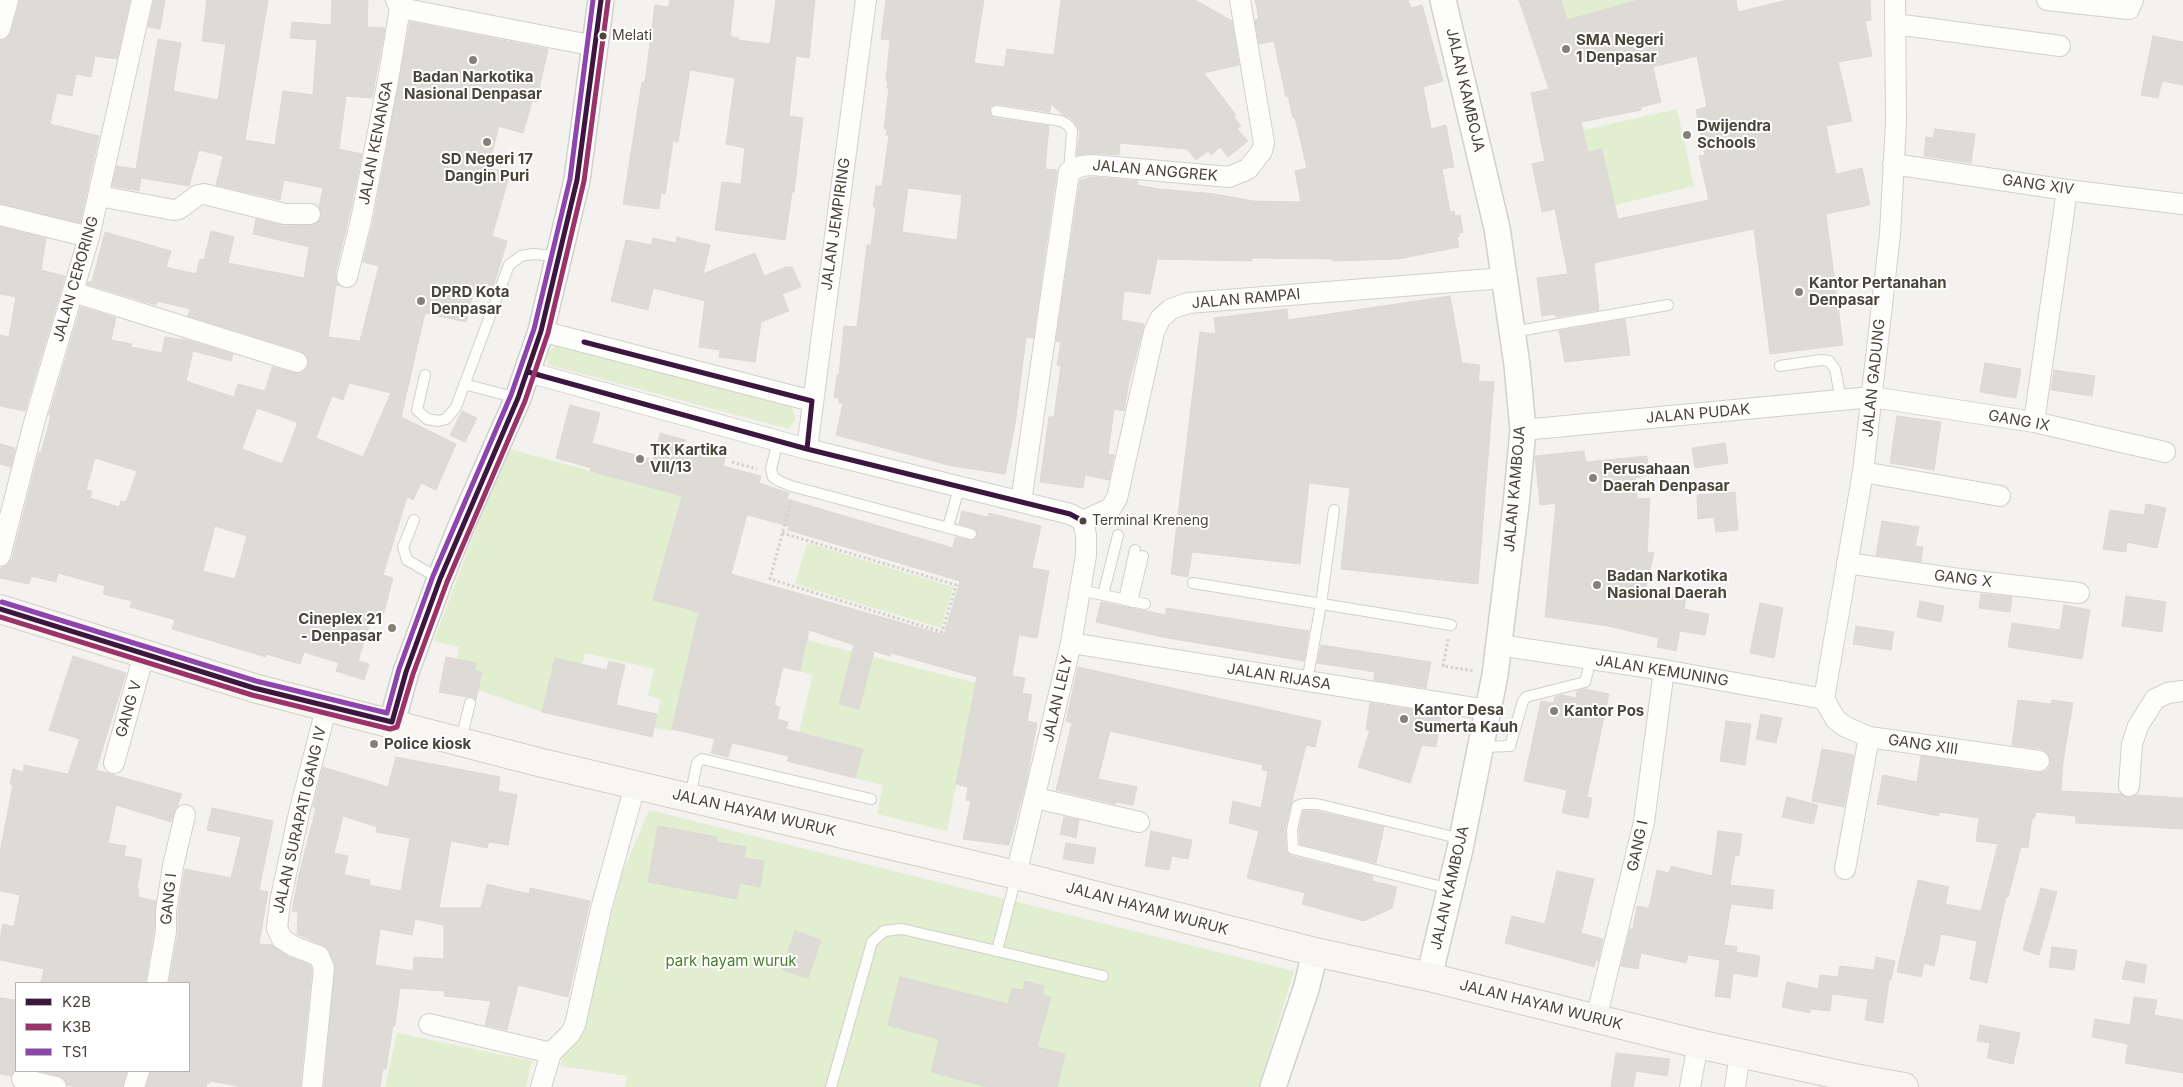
<!DOCTYPE html>
<html>
<head>
<meta charset="utf-8">
<style>
  body { margin:0 }
  #map { position:relative; width:2183px; height:1087px; overflow:hidden; background:#f4f2ee; font-family:Inter,sans-serif }
  canvas { display:block }
  .legend { position:absolute; left:15px; top:982px; width:175px; height:90px; box-sizing:border-box; background:#fff; border:1px solid #b7b4b0; margin:0; padding:6px 9px; list-style:none; font-size:15px; color:#4b4439 }
  .legend li { display:flex; align-items:center; gap:10px; height:25px }
  .legend b { width:25px; border:1px solid #b7b4b0 }
</style>
</head>
<body>
<div id="map">
<canvas width="2183" height="1087"></canvas>
<ul class="legend">
<li><b style="height:6px;background:#3b163f"></b>K2B</li>
<li><b style="height:6px;background:#9a336a"></b>K3B</li>
<li><b style="height:6px;background:#8e44ad"></b>TS1</li>
</ul>
</div>
<script>
const g = document.querySelector('canvas').getContext('2d');
g.lineJoin = 'round';
function fillPath(path, color) { g.fillStyle = color; g.fill(path, 'evenodd'); }
const shape = rows => new Path2D(rows.map(r => 'M' + r).join(''));
function stroke(path, color, width, dash) { g.strokeStyle = color; g.lineWidth = width; g.lineCap = dash ? 'butt' : 'round'; g.setLineDash(dash || []); g.stroke(path); }
function drawText(font, color, halo, rows, align = 'center') {
  g.font = font + ' Inter,sans-serif'; g.lineWidth = 4; g.setLineDash([]); g.textBaseline = 'middle'; g.strokeStyle = halo; g.fillStyle = color; for (const [text, x, y, turn = 0] of rows) {
    g.save(); g.translate(x, y); g.rotate((+turn || 0) * Math.PI / 180); g.textAlign = isNaN(turn) ? turn : align; if (halo) g.strokeText(text, 0, 0); g.fillText(text, 0, 0); g.restore();
  }
}
const green = shape([
  [1561,0,1645,0,1594,13,1570,31],
  [1677,109,1694,186,1599,209,1612,193,1603,149,1588,152,1583,130],
  [557,344,792,407,796,419,789,429,549,365,547,359,548,353],
  [506,448,681,496,654,600,699,612,672,731,654,728,661,699,648,696,654,669,585,653,582,664,555,658,542,712,478,690,482,672,474,670,476,663,457,659,459,647,434,641],
  [807,543,953,587,941,628,795,584],
  [807,640,976,683,947,831,877,814,883,785,855,778,863,749,799,732,813,675,800,671],
  [649,810,1294,971,1259,1087,625,1087,627,1076,561,1066,563,1049,582,1029,622,874],
  [397,1033,532,1061,526,1087,385,1087]
]);
const building = shape([
  [20,0,130,0,117,59,95,56,91,77,76,74,72,96,57,93,50,124,99,136,80,223,0,203,0,41,8,38,11,33,20,0],
  [154,0,165,0,160,29,148,27,154,0],
  [207,0,268,0,245,140,275,145,283,91,313,95,317,40,290,38,292,22,331,25,332,0,368,0,367,27,385,28,372,98,346,96,339,149,362,154,349,217,335,274,336,281,339,286,336,285,328,337,360,341,379,266,363,262,373,222,410,22,548,49,536,102,532,101,523,133,499,126,488,168,510,173,492,236,507,241,493,288,476,283,466,322,425,313,401,417,456,444,436,490,421,483,413,500,407,497,383,575,393,578,382,619,372,616,358,661,369,664,364,680,336,671,339,663,304,652,300,664,266,654,266,657,172,629,175,620,130,607,132,601,103,594,105,586,58,573,56,582,31,576,29,584,0,578,1,568,8,565,12,559,39,452,41,453,51,416,49,415,81,307,116,318,111,340,132,344,131,347,162,353,165,337,183,340,183,339,233,354,231,361,193,351,186,381,234,397,238,384,265,391,272,367,299,374,305,371,308,366,308,359,301,351,188,316,190,309,157,301,156,305,87,284,88,282,92,282,105,232,171,251,166,267,196,274,200,259,204,260,211,231,234,237,228,263,304,278,309,247,253,234,256,219,285,226,315,225,320,220,322,214,319,207,323,188,284,180,280,200,216,185,223,156,199,150,189,186,141,178,139,191,112,186,117,166,136,169,158,39,181,43,173,91,218,100,226,44,202,41,207,0],
  [349,383,391,393,363,457,316,438,332,396,343,400,349,383],
  [257,408,296,422,297,425,282,464,242,449,257,408],
  [95,458,137,471,126,502,121,501,119,507,90,498,92,491,86,490,95,458],
  [215,526,247,536,235,579,203,571,215,526],
  [670,0,734,0,730,36,738,38,738,40,770,44,776,0,815,0,809,58,796,56,789,116,803,118,794,192,792,192,785,240,715,230,722,182,741,184,745,148,726,144,735,78,690,70,678,142,673,141,665,194,661,193,659,209,623,204,642,82,645,82,655,5,668,7,670,0],
  [886,0,984,0,974,63,1004,67,1007,49,1054,55,1061,0,1195,0,1232,21,1239,65,1204,73,1236,115,1234,117,1241,126,1237,129,1248,141,1228,157,1220,147,1211,155,1208,151,1196,160,1187,149,1120,143,1119,155,1093,153,1077,155,1080,131,1072,119,1062,114,1051,104,1050,112,997,104,990,107,990,114,994,118,1049,126,1045,169,1057,170,1033,338,1026,337,1015,425,1005,474,952,466,836,435,843,403,839,403,839,398,834,397,837,375,839,375,844,326,857,327,867,245,871,245,876,207,873,207,876,186,882,186,889,135,886,135,887,129,884,129,889,88,887,88,888,81,886,81,890,40,881,39,886,0],
  [908,188,962,195,957,240,902,232,908,188],
  [1255,0,1408,0,1411,8,1422,5,1443,81,1423,87,1431,129,1446,125,1454,167,1442,169,1450,212,1454,211,1455,216,1460,215,1463,232,1459,233,1459,236,1457,237,1459,247,1398,259,1333,261,1333,259,1252,258,1252,261,1157,259,1150,294,1124,291,1121,320,1144,324,1129,382,1124,411,1114,409,1108,454,1114,455,1109,480,1085,475,1083,488,1040,482,1049,417,1054,417,1061,366,1057,365,1061,342,1056,341,1080,180,1092,177,1138,181,1137,185,1159,189,1215,194,1253,201,1301,202,1295,171,1307,168,1295,118,1293,118,1288,96,1286,97,1274,41,1259,44,1255,20,1259,19,1255,0],
  [1519,0,1561,0,1567,20,1639,0,1736,0,1738,12,1787,0,1870,0,1871,20,1865,21,1872,56,1838,62,1852,121,1826,126,1836,174,1862,168,1870,205,1826,214,1843,345,1770,354,1754,229,1594,263,1599,310,1556,317,1555,314,1542,316,1537,278,1568,274,1555,209,1542,212,1532,164,1545,161,1531,93,1549,89,1519,0],
  [1697,56,1707,107,1696,110,1705,155,1699,156,1709,200,1618,219,1602,149,1588,152,1581,122,1641,110,1641,107,1661,102,1653,67,1697,56],
  [2153,36,2183,42,2183,85,2162,81,2158,98,2141,95,2153,36],
  [1935,129,1975,134,1971,163,1924,156,1926,137,1933,138,1935,129],
  [0,227,46,238,41,270,65,276,25,411,0,406,0,335,9,337,16,297,0,294,0,227],
  [677,237,710,245,703,274,755,253,764,276,786,267,792,267,801,287,782,294,789,311,761,322,755,362,719,357,720,350,699,347,705,301,653,288,648,310,611,301,626,240,651,245,653,238,676,243,677,237],
  [1450,296,1462,363,1480,365,1478,381,1494,382,1478,584,1341,569,1350,488,1309,483,1300,564,1192,552,1188,577,1171,574,1200,332,1216,334,1214,318,1287,309,1288,320,1450,296],
  [1625,319,1630,355,1565,362,1559,331,1625,319],
  [1985,363,2021,369,2016,398,1980,392,1985,363],
  [2054,370,2095,376,2092,396,2051,390,2054,370],
  [570,405,600,413,592,443,653,460,660,433,686,440,685,444,726,455,723,466,761,476,759,483,789,493,787,499,953,548,955,537,972,541,978,535,975,529,959,524,962,511,988,517,989,513,1041,526,1032,568,1049,571,1037,638,1019,635,1012,676,1025,678,1022,693,1032,695,1027,721,1037,723,1026,783,1009,845,963,839,971,801,966,800,968,787,956,784,977,677,891,653,890,656,874,651,859,709,839,704,854,645,809,630,800,671,783,667,774,705,780,707,777,719,788,722,786,729,863,749,855,778,787,761,789,756,732,743,728,757,711,753,715,739,672,729,699,612,653,600,682,496,590,471,591,468,556,458,570,405],
  [747,515,789,526,788,530,960,581,944,635,731,574,747,515],
  [462,411,477,418,465,442,450,435,462,411],
  [1897,416,1941,422,1934,470,1890,463,1897,416],
  [1725,443,1728,463,1695,468,1692,448,1725,443],
  [0,444,15,448,11,467,0,464,0,444],
  [1584,451,1586,462,1647,456,1649,475,1635,478,1637,499,1650,498,1647,552,1654,553,1645,591,1686,599,1684,609,1709,614,1705,635,1680,631,1676,651,1657,647,1659,638,1608,626,1545,617,1556,503,1540,505,1535,456,1584,451],
  [1735,492,1738,530,1716,532,1714,517,1698,519,1697,495,1735,492],
  [2146,504,2166,508,2157,548,2127,542,2126,552,2103,549,2110,510,2144,515,2146,504],
  [1882,521,1919,527,1915,546,1923,547,1921,562,1876,555,1882,521],
  [1981,594,2012,597,2010,612,1979,608,1981,594],
  [2126,596,2166,602,2162,632,2122,626,2126,596],
  [1920,601,1944,606,1941,622,1917,617,1920,601],
  [1101,602,1166,615,1166,608,1309,631,1304,661,1162,637,1096,622,1101,602],
  [1760,603,1783,608,1774,658,1750,653,1760,603],
  [2064,605,2090,610,2082,659,2008,647,2012,623,2060,630,2064,605],
  [1856,626,1894,632,1891,650,1853,644,1856,626],
  [1321,645,1431,662,1426,688,1374,680,1375,672,1317,663,1321,645],
  [73,656,126,673,96,770,182,794,171,822,116,805,108,843,126,846,124,856,142,859,137,889,139,889,138,897,156,901,154,930,145,983,41,983,44,969,0,960,0,939,3,924,14,927,20,895,0,891,0,852,13,785,10,784,13,769,23,772,24,765,68,774,80,739,49,730,73,656],
  [446,657,476,663,474,670,482,672,476,700,471,696,466,697,439,692,446,657],
  [555,658,607,670,609,661,625,665,616,705,657,714,652,737,542,712,555,658],
  [1078,667,1321,721,1315,747,1306,745,1285,829,1286,850,1291,856,1373,876,1372,881,1397,887,1392,908,1364,921,1302,904,1305,893,1247,878,1259,831,1229,823,1233,801,1261,808,1268,771,1262,770,1263,765,1110,731,1098,779,1137,787,1133,805,1116,802,1115,804,1056,790,1072,723,1066,721,1078,667],
  [1585,689,1609,694,1587,797,1592,798,1588,818,1562,813,1567,790,1524,781,1541,701,1554,703,1555,697,1562,695,1576,698,1577,691,1585,689],
  [2018,700,2051,704,2052,700,2073,703,2063,761,2061,791,2121,794,2129,798,2136,795,2183,798,2183,829,2076,823,2076,816,2036,812,2034,819,2032,818,2028,848,2021,847,2008,897,2006,897,1987,983,1970,979,1977,941,1941,934,1934,966,1924,963,1921,977,1897,972,1918,880,1949,887,1945,904,1981,911,1998,844,1976,841,1979,818,1939,812,1939,816,1877,804,1883,775,1917,782,1921,756,2037,773,2044,772,2049,768,2051,762,2047,752,2041,749,2012,745,2018,700],
  [1370,703,1441,714,1436,747,1422,745,1410,783,1358,767,1370,730,1366,730,1370,703],
  [1761,714,1782,718,1776,743,1756,739,1761,714],
  [1726,721,1751,724,1745,765,1720,761,1726,721],
  [1822,749,1854,755,1844,807,1812,801,1822,749],
  [396,757,500,777,498,791,517,795,508,845,489,842,487,848,451,841,439,908,481,908,487,884,529,894,530,888,590,901,568,997,518,985,507,1030,485,1025,491,1001,444,996,445,991,400,988,395,1026,393,1026,386,1069,383,1068,380,1087,324,1087,335,964,327,947,297,934,298,912,292,911,299,875,316,808,313,807,323,767,388,787,396,757],
  [343,816,377,827,376,832,410,838,401,891,369,885,370,880,344,875,348,856,334,853,343,816],
  [415,919,444,925,444,959,414,957,413,971,375,965,380,929,412,935,415,919],
  [1787,797,1818,805,1813,824,1782,817,1787,797],
  [212,808,273,821,259,890,268,892,259,944,272,945,289,957,310,965,312,970,300,1087,243,1087,210,1081,210,1083,207,1083,206,1087,146,1087,151,1071,189,1071,189,983,169,983,178,933,178,912,185,869,231,878,241,837,207,830,212,808],
  [1303,811,1316,811,1384,827,1376,863,1300,844,1299,831,1303,811],
  [1064,817,1079,820,1076,838,1060,834,1064,817],
  [658,826,717,837,717,842,746,847,744,858,764,861,760,887,740,883,737,899,648,882,658,826],
  [1151,831,1192,840,1188,859,1172,856,1169,870,1145,866,1151,831],
  [1718,831,1742,834,1739,856,1735,855,1730,885,1774,890,1772,909,1731,904,1724,945,1737,947,1736,952,1760,956,1757,977,1733,973,1730,998,1715,996,1720,960,1688,955,1686,963,1641,953,1638,969,1621,966,1630,929,1633,929,1637,906,1649,908,1657,870,1669,873,1671,866,1712,876,1718,831],
  [1066,843,1096,848,1093,864,1063,859,1066,843],
  [1557,871,1594,879,1581,933,1603,939,1598,961,1596,960,1594,967,1505,943,1512,916,1545,924,1557,871],
  [2041,888,2057,892,2039,955,2023,950,2041,888],
  [795,931,821,940,808,978,782,970,795,931],
  [2052,947,2077,950,2074,970,2049,967,2052,947],
  [1876,957,1895,961,1891,980,1889,980,1883,1023,1865,1020,1868,999,1832,994,1830,1011,1810,1009,1810,1013,1782,1007,1787,982,1818,989,1820,975,1838,977,1840,966,1874,970,1876,957],
  [2126,961,2147,965,2144,983,2122,979,2126,961],
  [900,977,1008,1004,1012,988,1023,990,1025,981,1044,986,1042,995,1051,997,1037,1047,1065,1054,1057,1087,989,1087,931,1072,939,1039,888,1025,900,977],
  [2134,997,2157,1000,2154,1015,2183,1020,2183,1073,2125,1063,2128,1044,2092,1037,2095,1019,2130,1025,2134,997],
  [0,998,16,1000,16,1069,11,1076,0,1074,0,998],
  [1980,1025,2020,1033,2013,1064,1987,1058,1990,1043,1977,1041,1980,1025],
  [1616,1053,1670,1059,1667,1076,1636,1071,1633,1087,1611,1087,1616,1053],
  [39,1071,127,1071,122,1087,77,1087,67,1085,64,1079,59,1076,39,1071]
]);
const path = shape([
  [732,462,757,469],
  [782,533,956,585,942,632,770,579,791,501],
  [1448,639,1443,666,1474,671]
]);
const service = shape([
  [996,111,1061,121,1068,125,1072,131,1069,172],
  [1512,332,1668,305],
  [1780,366,1821,360,1829,361,1835,369,1841,400],
  [425,375,417,410,427,419,438,421,446,419,456,407,509,265,521,256,533,254,558,256],
  [464,384,517,398],
  [778,441,771,469,773,477,779,481,791,486,971,534],
  [414,520,403,547,407,560,440,579],
  [948,527,959,488],
  [1193,583,1451,625],
  [1080,590,1145,604],
  [1103,595,1118,535],
  [1124,600,1135,550],
  [1132,602,1143,556],
  [1307,682,1321,604,1334,510],
  [461,740,470,703],
  [1482,747,1510,746,1523,701,1526,697,1585,682,1591,659],
  [690,797,697,763,702,759,871,799],
  [1450,889,1293,849,1292,830,1296,812,1297,806,1303,804,1317,804,1462,839],
  [997,951,1103,976],
  [831,1087,872,942,884,931,902,929,997,951,1016,877]
]);
const minor = shape([
  [2047,0,2129,9,2133,0],
  [400,8,595,46],
  [1895,24,2060,46],
  [0,29,8,0],
  [1893,164,2067,190,2183,204],
  [99,196,174,210,179,209,198,195,204,194,285,214,310,214],
  [0,215,89,237],
  [347,277,361,220,389,75,400,8,396,0],
  [73,292,297,362],
  [541,331,812,401],
  [528,372,807,449,1070,514,1083,521],
  [2034,422,2067,190],
  [1523,430,1872,397,2034,422,2165,452],
  [807,449,866,0],
  [1863,472,2000,496],
  [1021,502,1069,172,1081,166,1092,165,1229,177,1248,169,1262,151,1264,143,1240,0],
  [1083,521,1111,508,1117,498,1154,332,1160,319,1171,309,1188,303,1504,278],
  [0,556,34,423,89,237,142,0],
  [1847,563,1959,579,2079,593],
  [1071,643,1488,710],
  [1499,645,1664,670,1824,699],
  [1824,699,1863,472,1890,234,1896,122,1895,0],
  [1824,699,1836,720,1846,727,1869,737,2039,761],
  [114,763,144,654],
  [2129,786,2132,744,2138,726,2155,699,2168,693,2183,691],
  [1036,798,1139,822],
  [1845,869,1869,737],
  [1016,875,1071,643,1086,555,1086,535,1083,521],
  [157,983,166,931,166,911,173,866,185,815],
  [1596,1019,1644,822,1664,670],
  [429,1024,551,1053],
  [22,1079,56,1087],
  [134,1087,139,1071],
  [312,1087,324,968,319,956,295,947,282,939,277,928,280,902,299,813,327,705],
  [541,1087,551,1053,570,1034,575,1025,601,909,635,786],
  [1690,1087,1698,1044],
  [1735,1087,1740,1053]
]);
const tertiary = shape([
  [392,722,406,672,440,579,460,529,518,398,541,331,577,180,601,0],
  [1429,977,1460,849,1495,675,1516,505,1523,430,1517,365,1497,228,1443,0],
  [1273,1087,1307,986,1315,952]
]);
const secondary = shape([
  [0,609,254,688,538,762,1016,875,1315,952,1429,977,1698,1044,1849,1077,1904,1087]
]);
const bus1 = shape([
  [584,342,812,401,807,449],
  [528,372,807,449,1070,514,1083,521],
  [0,609,254,688,392,722],
  [392,722,406,672,440,579,518,398,541,331,577,180,601,0]
]);
const bus2 = shape([
  [0,617,252,695,390,729,397,727,413,674,447,582,525,401,548,333,584,181,608,1]
]);
const bus3 = shape([
  [2,602,256,681,387,713,399,669,433,576,511,395,534,329,570,179,593,0]
]);
const markers = [
  [603,36,4.5,"#4b4439"],
  [1566,49,5,"#868178"],
  [473,60,5,"#868178"],
  [1687,135,5,"#868178"],
  [487,142,5,"#868178"],
  [1799,292,5,"#868178"],
  [421,301,5,"#868178"],
  [640,459,5,"#868178"],
  [1593,478,5,"#868178"],
  [1083,521,4.5,"#4b4439"],
  [1597,585,5,"#868178"],
  [392,628,5,"#868178"],
  [1554,711,5,"#868178"],
  [1404,719,5,"#868178"],
  [374,744,5,"#868178"]
];
const busNames = [
  ["Melati",612,36],
  ["Terminal Kreneng",1092,521]
];
const poiNames = [
  ["SMA Negeri",1576,40],
  ["1 Denpasar",1576,57],
  ["Badan Narkotika",473,77,"center"],
  ["Nasional Denpasar",473,94,"center"],
  ["Dwijendra",1697,126],
  ["Schools",1697,143],
  ["SD Negeri 17",487,159,"center"],
  ["Dangin Puri",487,176,"center"],
  ["Kantor Pertanahan",1809,283],
  ["Denpasar",1809,300],
  ["DPRD Kota",431,292],
  ["Denpasar",431,309],
  ["TK Kartika",650,450],
  ["VII/13",650,467],
  ["Perusahaan",1603,469],
  ["Daerah Denpasar",1603,486],
  ["Badan Narkotika",1607,576],
  ["Nasional Daerah",1607,593],
  ["Cineplex 21",382,619,"right"],
  ["- Denpasar",382,636,"right"],
  ["Kantor Desa",1414,710],
  ["Sumerta Kauh",1414,727],
  ["Kantor Pos",1564,711],
  ["Police kiosk",384,744]
];
const streetNames = [
  ["JALAN KAMBOJA",1465,90,77],
  ["JALAN KENANGA",376,143,-79],
  ["JALAN ANGGREK",1155,171,5],
  ["GANG XIV",2038,185,8],
  ["JALAN JEMPIRING",836,224,-82],
  ["JALAN CERORING",76,279,-74],
  ["JALAN RAMPAI",1246,299,-5],
  ["JALAN GADUNG",1874,378,-84],
  ["JALAN PUDAK",1698,414,-5],
  ["GANG IX",2019,421,10],
  ["JALAN KAMBOJA",1515,489,-85],
  ["GANG X",1963,579,7],
  ["JALAN KEMUNING",1662,671,9],
  ["JALAN RIJASA",1279,677,9],
  ["JALAN LELY",1058,699,-77],
  ["GANG V",129,709,-74],
  ["GANG XIII",1923,745,8],
  ["JALAN HAYAM WURUK",754,813,13],
  ["JALAN SURAPATI GANG IV",300,820,-77],
  ["GANG I",1638,846,-78],
  ["JALAN KAMBOJA",1450,888,-77],
  ["GANG I",169,899,-84],
  ["JALAN HAYAM WURUK",1147,909,15],
  ["JALAN HAYAM WURUK",1541,1005,14]
];
const parkNames = [
  ["park hayam wuruk",731,961]
];
fillPath(green, '#e1eecf');
fillPath(building, '#dedbd6');
stroke(building, '#dcd9d4', 1);
stroke(service, '#d2d0cb', 12);
stroke(minor, '#d2d0cb', 22);
stroke(tertiary, '#d2d0cb', 28);
stroke(secondary, '#d3cfc5', 30);
stroke(path, '#d3d2cc', 3, [2.5, 2.5]);
stroke(service, '#fdfdfc', 10);
stroke(minor, '#fdfdfc', 20);
stroke(tertiary, '#fdfdfc', 25);
stroke(secondary, '#f7f6f1', 28);
stroke(bus1, '#3b163f', 5);
stroke(bus2, '#9a336a', 5);
stroke(bus3, '#8e44ad', 5);
for (const [x, y, r, color] of markers) { const dot = new Path2D(); dot.arc(x, y, r, 0, 2 * Math.PI); g.fillStyle = color; g.fill(dot); stroke(dot, '#fff', 2); }
drawText('14px', '#4b4439', '#fff', busNames, 'left');
drawText('bold 15px', '#4b4439', '#fff', poiNames, 'left');
drawText('15px', '#4b4439', '#fff', streetNames);
drawText('15px', '#4a7f2a', '#fff', parkNames);
</script>
</body>
</html>
